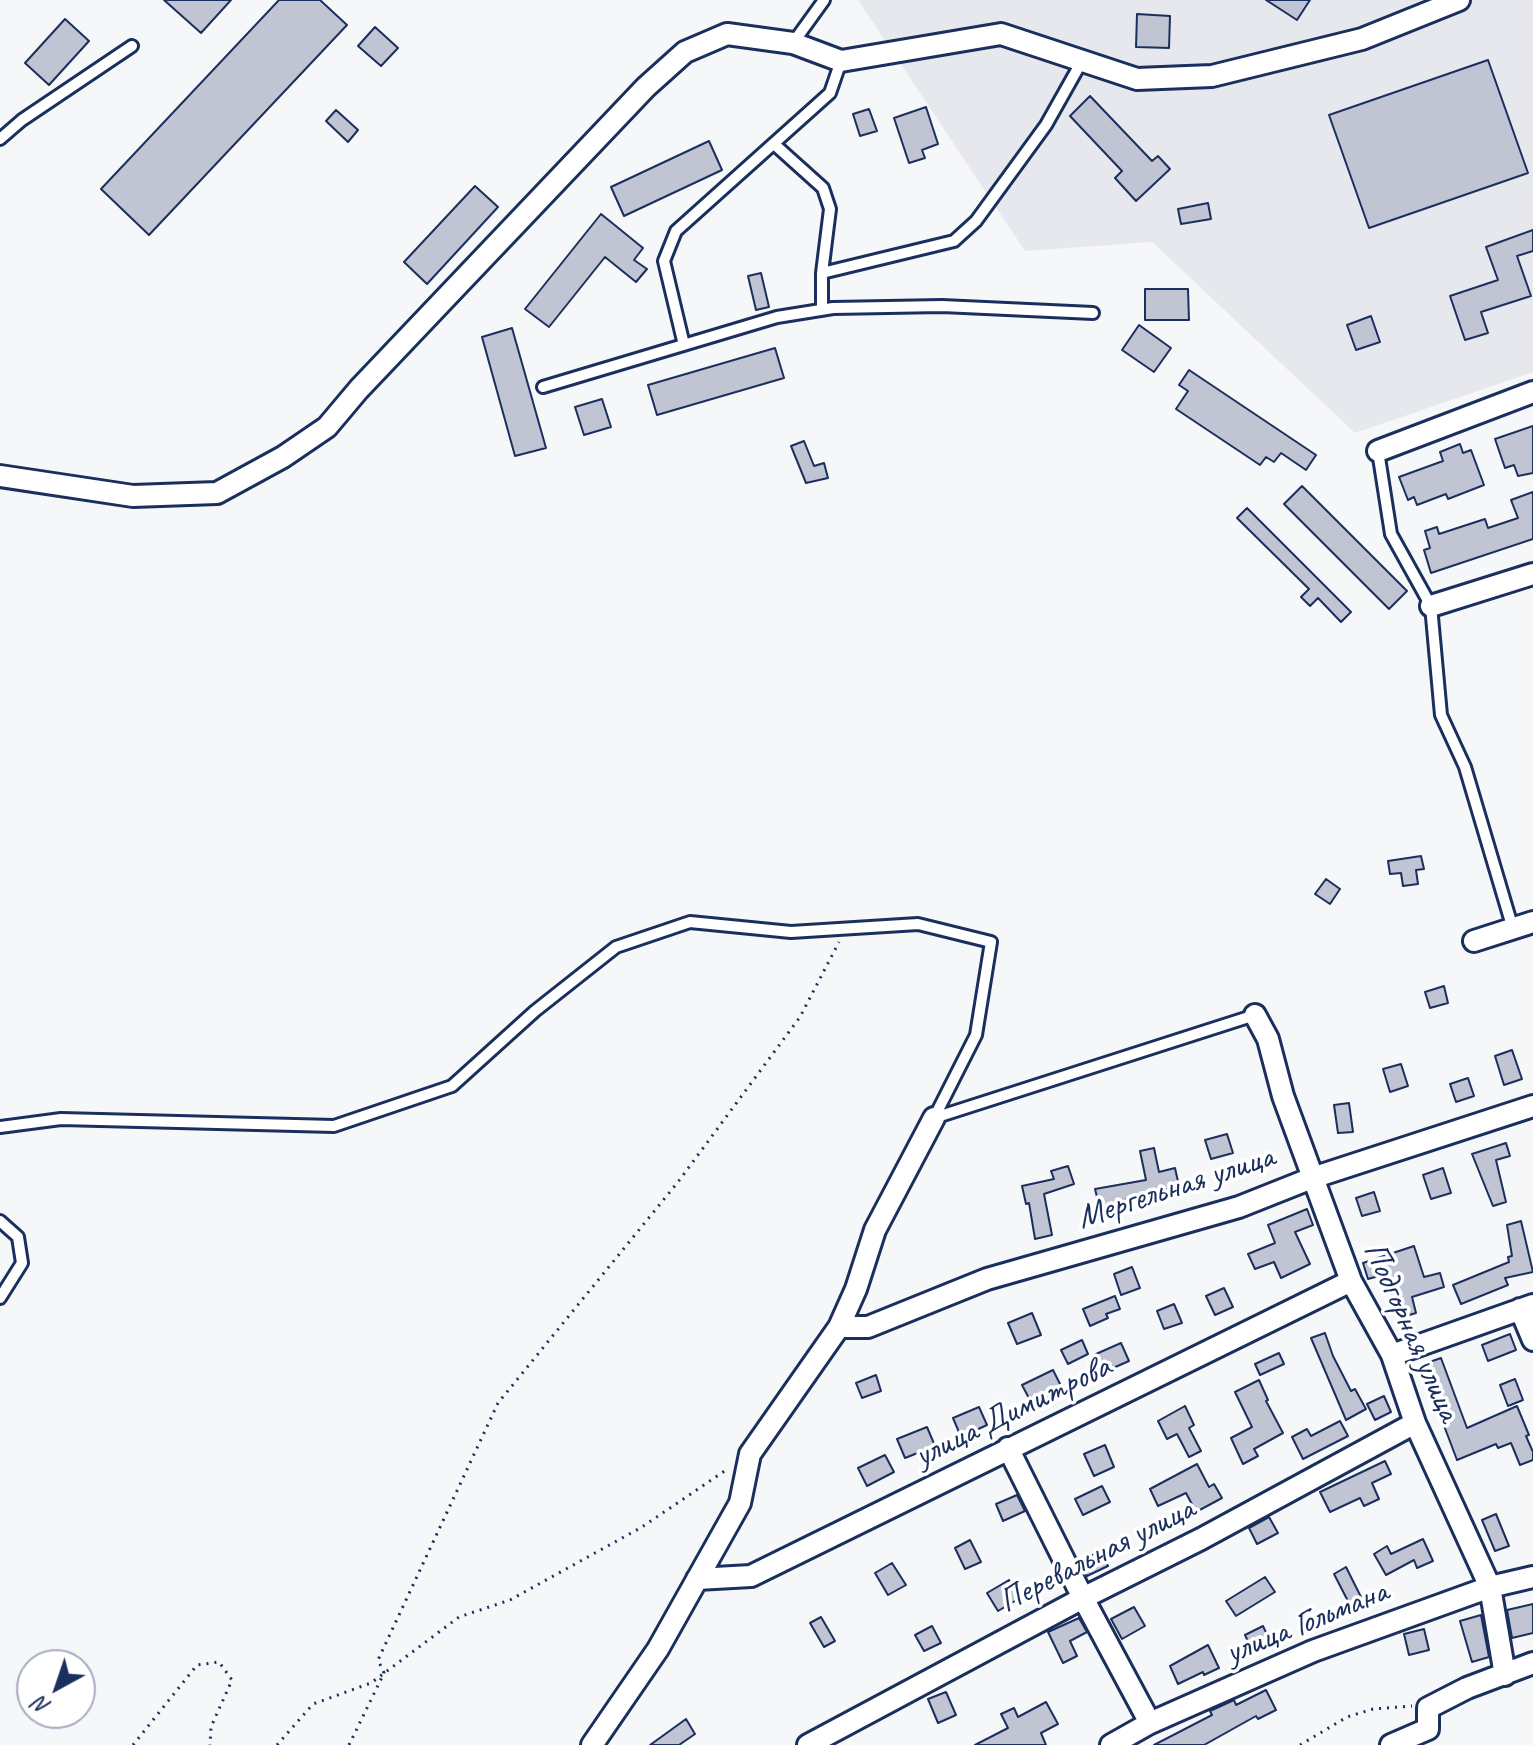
<!DOCTYPE html>
<html>
<head>
<meta charset="utf-8">
<style>
  body { margin:0 }
  #map { position:relative; width:1533px; height:1745px; overflow:hidden; background:#f6f7f9; font-family:Caveat,sans-serif }
  canvas { display:block }
  .north { position:absolute; left:16px; top:1649px; width:80px; height:80px; box-sizing:border-box; background:#fff; border:2px solid #a4acbf; border-radius:50%; rotate:220deg; font-size:22px; font-weight:700; line-height:32px; text-align:center; color:#1b2f5e }
  .north::after { content:''; display:block; margin:auto; width:28px; height:36px; background:#1b2f5e; clip-path:polygon(50% 0,100% 100%,50% 72%,0 100%) }
</style>
</head>
<body>
<div id="map">
<canvas width="1533" height="1745"></canvas>
<div class="north">N</div>
</div>
<script>
const g = document.querySelector('canvas').getContext('2d');
g.lineJoin = 'round';
function fillPath(path, color) { g.fillStyle = color; g.fill(path, 'evenodd'); }
const shape = rows => new Path2D(rows.map(r => 'M' + r).join(''));
function stroke(path, color, width, dash) { g.strokeStyle = color; g.lineWidth = width; g.lineCap = dash ? 'butt' : 'round'; g.setLineDash(dash || []); g.stroke(path); }
function drawText(font, color, halo, rows, align = 'center') {
  g.font = font + ' Caveat,sans-serif'; g.lineWidth = 7; g.setLineDash([]); g.textBaseline = 'middle'; g.strokeStyle = halo; g.fillStyle = color; for (const [text, x, y, turn = 0] of rows) {
    g.save(); g.translate(x, y); g.rotate((+turn || 0) * Math.PI / 180); g.textAlign = isNaN(turn) ? turn : align; if (halo) g.strokeText(text, 0, 0); g.fillText(text, 0, 0); g.restore();
  }
}
const built = shape([
  [858,0,1533,0,1533,372,1355,433,1152,242,1025,251]
]);
const building = shape([
  [164,0,231,0,201,33,164,0],
  [279,0,320,0,347,25,149,235,101,189,279,0],
  [1266,0,1310,0,1297,20,1266,0],
  [1137,14,1170,16,1169,48,1136,47,1137,14],
  [65,19,89,41,49,85,25,63,65,19],
  [375,27,398,48,381,66,358,46,375,27],
  [1488,60,1528,173,1369,228,1329,115,1488,60],
  [1090,96,1152,161,1158,156,1170,169,1136,201,1115,178,1122,171,1070,116,1090,96],
  [926,107,938,144,922,150,925,158,909,163,894,118,926,107],
  [869,109,877,131,860,136,853,114,869,109],
  [336,110,358,130,348,142,326,121,336,110],
  [709,141,722,170,624,216,611,187,709,141],
  [475,186,498,207,427,284,404,262,475,186],
  [1208,203,1211,219,1181,224,1178,209,1208,203],
  [601,214,643,248,634,260,647,269,636,282,605,257,549,327,525,309,601,214],
  [1533,230,1533,251,1517,256,1531,296,1481,312,1488,333,1465,340,1450,296,1498,280,1486,247,1533,230],
  [761,273,769,307,756,310,748,276,761,273],
  [1145,289,1188,289,1189,320,1145,320,1145,289],
  [1371,316,1380,342,1356,350,1347,325,1371,316],
  [1139,325,1171,348,1154,372,1122,350,1139,325],
  [512,328,546,448,515,456,482,337,512,328],
  [775,348,784,378,657,415,648,385,775,348],
  [1189,370,1316,455,1306,470,1281,453,1274,462,1266,457,1260,465,1176,409,1188,391,1179,385,1189,370],
  [602,399,611,427,584,435,575,407,602,399],
  [1533,426,1533,473,1518,476,1514,465,1505,468,1495,439,1533,426],
  [804,441,814,466,824,463,828,478,806,483,791,446,804,441],
  [1460,444,1463,453,1471,450,1484,485,1448,499,1446,494,1417,505,1414,497,1408,500,1399,477,1443,461,1440,452,1460,444],
  [1302,486,1407,591,1389,609,1284,504,1302,486],
  [1533,492,1533,539,1431,573,1424,550,1430,548,1425,531,1437,527,1439,534,1485,519,1488,528,1518,518,1511,500,1533,492],
  [1247,508,1351,612,1341,622,1318,598,1310,606,1301,597,1309,589,1237,518,1247,508],
  [1421,856,1424,869,1416,870,1418,884,1403,886,1401,873,1390,874,1388,861,1421,856],
  [1326,879,1340,889,1330,904,1315,894,1326,879],
  [1444,986,1448,1003,1430,1008,1425,992,1444,986],
  [1512,1050,1522,1079,1504,1085,1495,1056,1512,1050],
  [1401,1064,1408,1086,1390,1092,1383,1069,1401,1064],
  [1468,1078,1474,1096,1456,1102,1450,1084,1468,1078],
  [1349,1103,1353,1132,1338,1133,1334,1105,1349,1103],
  [1227,1134,1233,1153,1211,1159,1205,1140,1227,1134],
  [1506,1143,1510,1156,1496,1160,1506,1202,1493,1206,1472,1154,1506,1143],
  [1154,1148,1159,1172,1175,1168,1179,1186,1116,1202,1118,1209,1101,1213,1095,1189,1146,1180,1140,1151,1154,1148],
  [1068,1166,1074,1184,1044,1194,1052,1235,1035,1239,1029,1203,1026,1204,1022,1186,1054,1179,1051,1171,1068,1166],
  [1443,1168,1451,1193,1431,1199,1423,1175,1443,1168],
  [1374,1192,1380,1211,1362,1216,1356,1198,1374,1192],
  [1307,1209,1313,1225,1295,1232,1310,1264,1281,1278,1274,1262,1255,1269,1248,1254,1275,1243,1268,1225,1307,1209],
  [1521,1221,1533,1272,1505,1278,1508,1285,1461,1304,1453,1285,1509,1262,1508,1257,1512,1256,1507,1225,1521,1221],
  [1414,1246,1424,1277,1440,1273,1444,1287,1412,1297,1416,1313,1399,1318,1386,1274,1368,1279,1363,1263,1414,1246],
  [1132,1267,1140,1288,1121,1295,1114,1274,1132,1267],
  [1224,1288,1233,1307,1215,1315,1206,1296,1224,1288],
  [1115,1296,1120,1309,1106,1314,1108,1318,1090,1326,1083,1309,1115,1296],
  [1174,1304,1182,1323,1164,1329,1157,1311,1174,1304],
  [1032,1313,1041,1335,1017,1344,1008,1323,1032,1313],
  [1325,1333,1333,1356,1351,1391,1355,1389,1366,1409,1346,1420,1311,1338,1325,1333],
  [1510,1334,1516,1350,1488,1361,1482,1345,1510,1334],
  [1082,1340,1088,1354,1068,1364,1061,1350,1082,1340],
  [1121,1343,1129,1361,1104,1372,1096,1354,1121,1343],
  [1279,1353,1284,1364,1260,1375,1255,1364,1279,1353],
  [1441,1358,1467,1428,1517,1406,1529,1435,1526,1436,1533,1452,1533,1460,1520,1465,1511,1443,1498,1448,1496,1444,1457,1460,1421,1365,1441,1358],
  [1053,1370,1063,1390,1032,1404,1022,1385,1053,1370],
  [876,1375,881,1391,862,1398,856,1383,876,1375],
  [1515,1379,1523,1400,1508,1406,1500,1385,1515,1379],
  [1259,1380,1268,1400,1266,1401,1283,1433,1254,1449,1258,1456,1243,1464,1231,1438,1252,1427,1235,1392,1259,1380],
  [1384,1396,1391,1412,1375,1420,1367,1404,1384,1396],
  [1185,1406,1194,1425,1189,1428,1201,1451,1189,1457,1177,1434,1167,1439,1158,1421,1185,1406],
  [979,1407,987,1425,961,1437,953,1418,979,1407],
  [1340,1421,1348,1436,1303,1459,1292,1437,1307,1429,1311,1436,1340,1421],
  [927,1427,935,1446,905,1458,897,1439,927,1427],
  [1105,1445,1114,1467,1094,1476,1084,1454,1105,1445],
  [885,1455,894,1472,867,1486,858,1468,885,1455],
  [1385,1461,1391,1474,1372,1483,1379,1499,1364,1506,1360,1498,1330,1512,1320,1492,1385,1461],
  [1197,1464,1209,1487,1214,1484,1222,1498,1196,1512,1186,1493,1158,1506,1150,1489,1197,1464],
  [1102,1486,1110,1502,1083,1515,1075,1499,1102,1486],
  [1017,1495,1025,1511,1003,1521,996,1504,1017,1495],
  [1496,1514,1509,1546,1495,1551,1482,1520,1496,1514],
  [1269,1517,1278,1533,1257,1544,1249,1528,1269,1517],
  [1423,1539,1433,1561,1417,1568,1414,1560,1386,1575,1374,1554,1387,1546,1391,1554,1423,1539],
  [970,1540,981,1562,965,1569,955,1548,970,1540],
  [1101,1551,1108,1566,1087,1576,1080,1561,1101,1551],
  [892,1563,906,1585,888,1595,875,1573,892,1563],
  [1346,1567,1363,1601,1351,1607,1334,1574,1346,1567],
  [1265,1577,1275,1592,1236,1616,1226,1601,1265,1577],
  [1009,1580,1020,1598,998,1611,987,1593,1009,1580],
  [1533,1604,1533,1633,1512,1638,1507,1610,1533,1604],
  [1134,1607,1145,1626,1122,1639,1111,1619,1134,1607],
  [1481,1615,1489,1657,1472,1662,1460,1621,1481,1615],
  [821,1617,835,1641,824,1647,810,1623,821,1617],
  [1079,1618,1087,1632,1070,1641,1077,1656,1063,1663,1048,1632,1079,1618],
  [932,1626,941,1643,924,1651,915,1635,932,1626],
  [1263,1626,1270,1641,1252,1650,1245,1635,1263,1626],
  [1424,1629,1429,1650,1409,1655,1404,1634,1424,1629],
  [1208,1645,1219,1668,1204,1675,1203,1672,1178,1684,1170,1666,1208,1645],
  [1266,1690,1276,1710,1258,1719,1256,1716,1204,1745,1154,1745,1212,1715,1210,1711,1234,1700,1236,1705,1266,1690],
  [946,1692,956,1715,938,1723,928,1699,946,1692],
  [1046,1702,1058,1724,1041,1733,1046,1745,975,1745,1008,1728,1001,1714,1014,1708,1018,1717,1046,1702],
  [686,1719,695,1734,679,1745,650,1745,686,1719]
]);
const path = shape([
  [133,1745,197,1665,219,1662,232,1680,211,1727,210,1745],
  [277,1745,313,1704,371,1683,459,1617,510,1600,642,1527,729,1468],
  [349,1745,384,1673,378,1660,498,1403,678,1182,800,1017,839,942],
  [1300,1745,1347,1717,1373,1709,1412,1706]
]);
const lane = shape([
  [793,43,824,0],
  [0,139,22,120,132,46],
  [774,144,823,188,830,209,822,273,822,310],
  [822,273,954,241,976,221,1046,125,1082,61],
  [684,345,664,261,676,231,830,93,841,61],
  [543,387,777,317,833,308,942,306,1093,313],
  [1378,451,1391,534,1431,606,1441,715,1465,767,1513,929],
  [934,1118,1255,1015],
  [0,1127,61,1119,334,1126,452,1086,535,1011,616,947,690,922,791,932,918,924,991,942,976,1035,934,1118],
  [0,1221,18,1237,22,1263,0,1298]
]);
const street = shape([
  [1378,451,1533,392],
  [0,476,133,496,217,493,283,457,327,427,359,389,646,87,685,52,727,34,793,43,841,61,1001,34,1137,79,1212,76,1362,39,1459,0],
  [1431,606,1533,574],
  [1474,941,1533,922],
  [1255,1015,1268,1039,1283,1096,1351,1281,1392,1355,1415,1423,1490,1587,1505,1675],
  [1520,1309,1533,1340],
  [839,1327,868,1327,987,1279,1239,1207,1312,1178,1533,1106],
  [1392,1355,1533,1305],
  [1008,1448,1083,1598,1150,1723],
  [697,1579,751,1576,1351,1281],
  [592,1745,658,1649,740,1503,750,1454,839,1327,856,1289,875,1230,934,1118],
  [808,1745,1083,1598,1201,1539,1415,1423],
  [1111,1745,1150,1723,1313,1651,1490,1587,1533,1577],
  [1391,1745,1428,1729,1428,1708,1467,1688,1533,1663]
]);
const streetNames = [
  ["Мергельная улица",1176,1188,-18],
  ["Подгорная улица",1411,1332,66],
  ["улица Димитрова",1013,1412,-26],
  ["Перевальная улица",1097,1556,-27],
  ["улица Гольмана",1307,1623,-22]
];
fillPath(built, '#e6e8ee');
fillPath(building, '#c0c4d3');
stroke(building, '#1b2f5e', 2);
stroke(lane, '#1b2f5e', 16);
stroke(street, '#1b2f5e', 26);
stroke(path, '#1b2f5e', 3, [2, 6]);
stroke(lane, '#fff', 10);
stroke(street, '#fff', 20);
drawText('34px', '#1b2f5e', '#fff', streetNames);
</script>
</body>
</html>
